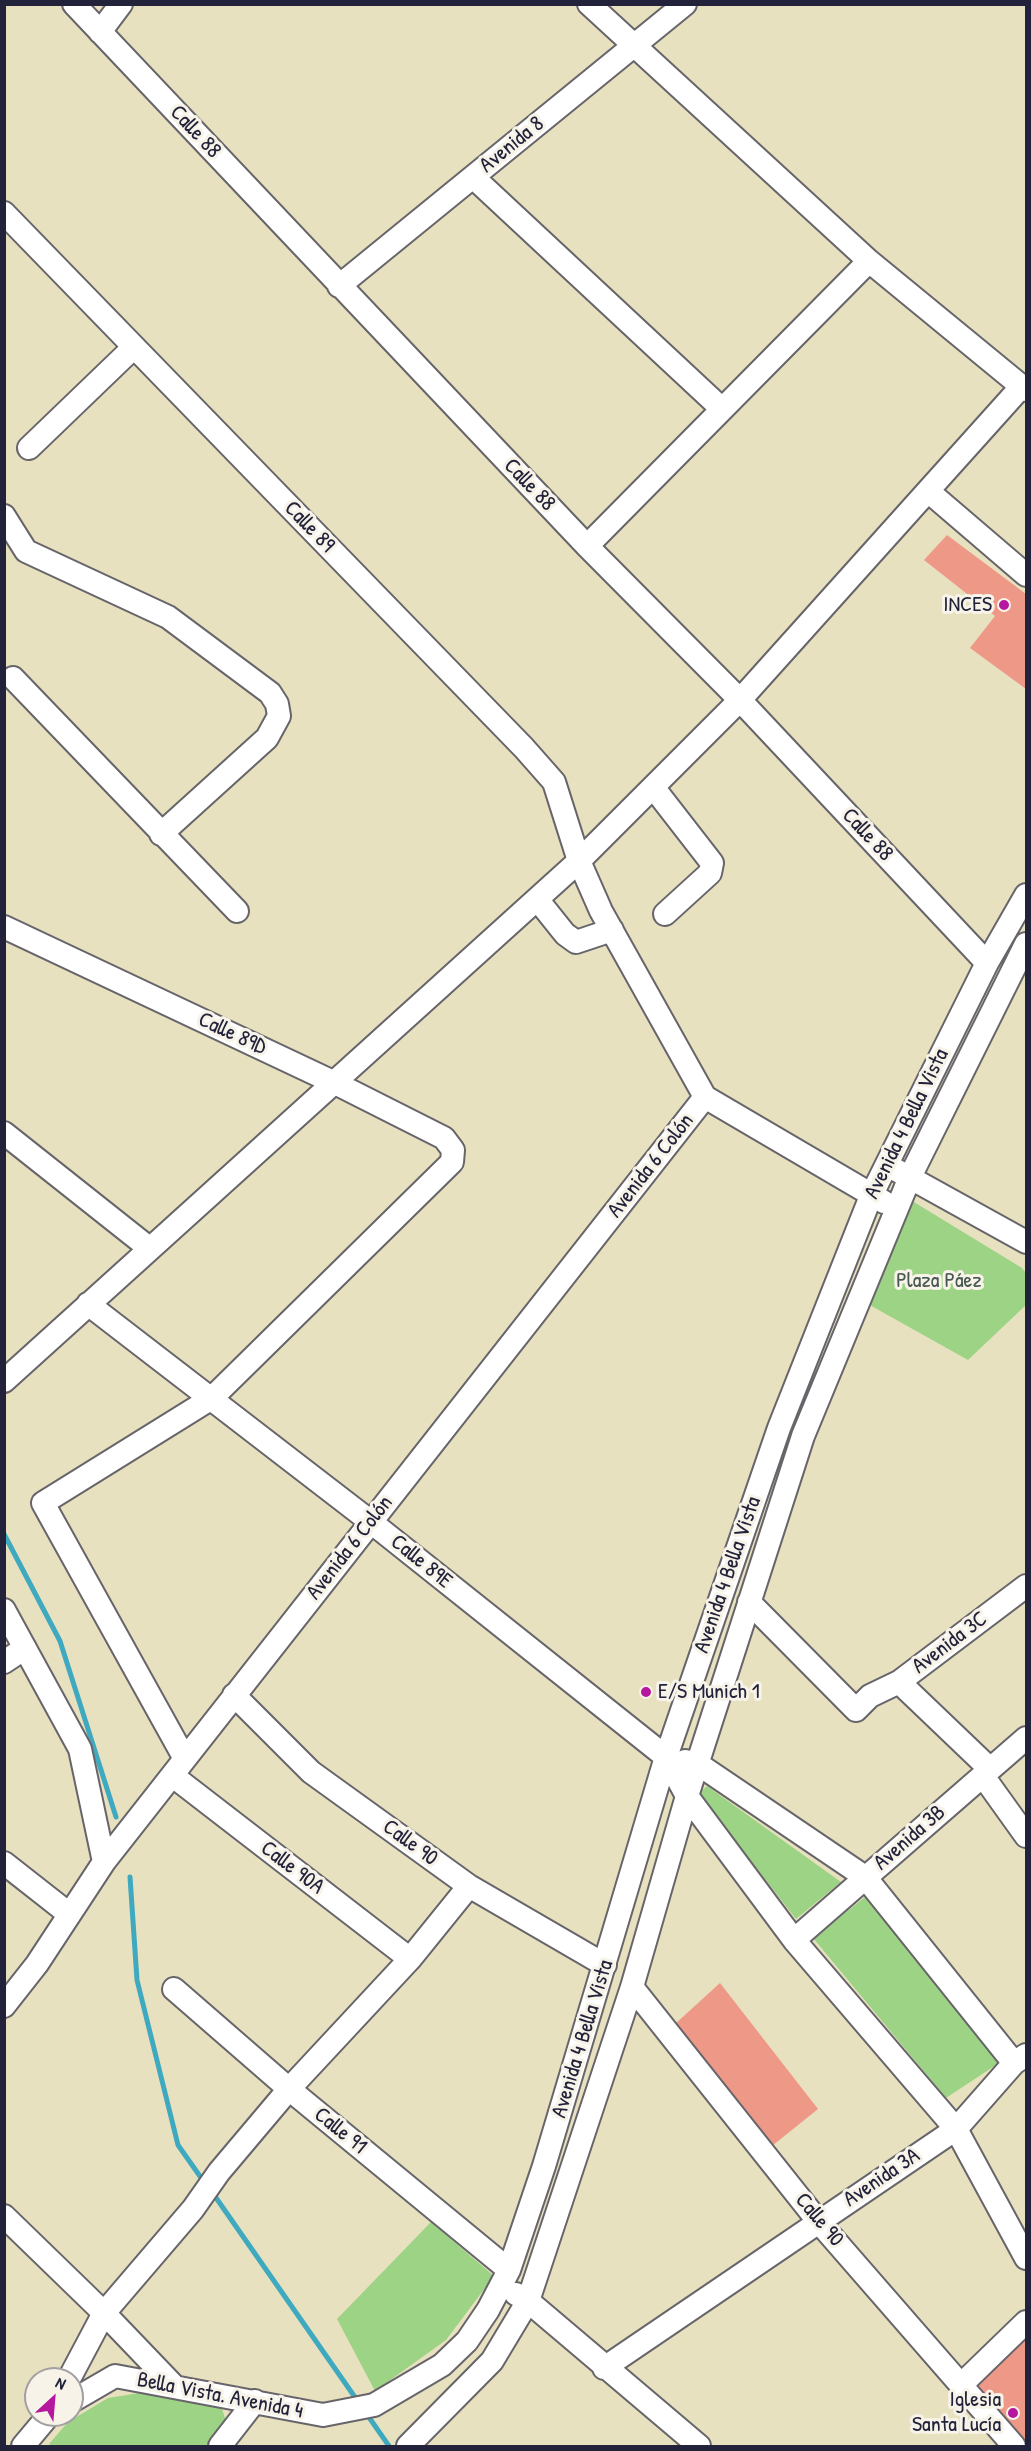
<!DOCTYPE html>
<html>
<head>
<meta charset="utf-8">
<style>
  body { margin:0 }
  #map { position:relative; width:1031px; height:2451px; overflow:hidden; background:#e8e1c0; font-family:"Patrick Hand",sans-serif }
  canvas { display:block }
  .frame { position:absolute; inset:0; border:6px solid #22223b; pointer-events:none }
  .north { position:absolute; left:24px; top:2367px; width:60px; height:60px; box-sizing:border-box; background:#f7f3e8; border:2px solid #a29fa3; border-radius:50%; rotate:26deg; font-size:16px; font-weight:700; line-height:24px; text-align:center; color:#22223b }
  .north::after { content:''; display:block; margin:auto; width:21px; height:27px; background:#b5179e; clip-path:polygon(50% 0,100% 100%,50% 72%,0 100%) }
</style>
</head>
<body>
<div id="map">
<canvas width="1031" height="2451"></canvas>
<div class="frame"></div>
<div class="north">N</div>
</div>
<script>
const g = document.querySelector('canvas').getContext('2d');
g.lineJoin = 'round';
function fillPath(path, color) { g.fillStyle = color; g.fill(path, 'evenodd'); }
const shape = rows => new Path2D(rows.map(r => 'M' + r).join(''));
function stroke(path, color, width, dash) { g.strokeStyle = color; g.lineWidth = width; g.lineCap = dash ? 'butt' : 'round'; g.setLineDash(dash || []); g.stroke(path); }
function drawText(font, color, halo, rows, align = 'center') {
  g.font = font + ' "Patrick Hand",sans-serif'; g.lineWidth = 6; g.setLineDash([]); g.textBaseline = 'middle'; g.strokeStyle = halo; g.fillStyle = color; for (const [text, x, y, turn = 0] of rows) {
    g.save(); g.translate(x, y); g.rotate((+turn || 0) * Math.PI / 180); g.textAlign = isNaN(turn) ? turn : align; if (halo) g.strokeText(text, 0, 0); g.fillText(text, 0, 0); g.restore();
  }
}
const green = shape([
  [909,1199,1022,1268,1026,1273,1026,1305,968,1360,859,1299],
  [707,1786,841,1882,796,1919,698,1794],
  [865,1897,999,2063,946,2098,813,1938],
  [431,2222,494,2276,446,2340,375,2391,337,2319],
  [152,2391,195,2396,222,2409,227,2424,210,2446,52,2446,49,2444,68,2422,108,2398]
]);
const stream = shape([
  [4,1534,60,1641,116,1817],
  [130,1877,137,1980,178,2145,204,2182],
  [212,2192,359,2403],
  [366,2413,389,2446]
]);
const building = shape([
  [947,535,1026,594,1026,689,970,648,995,616,924,560],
  [720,1983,818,2109,772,2146,675,2024],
  [1026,2332,1026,2441,971,2384]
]);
const minor = shape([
  [74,4,587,546,740,700,987,963],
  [589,4,869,261,1026,390],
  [100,32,121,4],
  [473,177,722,409],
  [4,213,524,748,554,782,579,861,601,911,705,1097,884,1202],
  [339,286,685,4],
  [29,448,134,347],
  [928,491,1026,575],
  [4,516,26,551,168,617,270,693,277,704,279,716,267,738,161,834],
  [587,546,869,261],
  [13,678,237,911],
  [653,787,712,863,710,873,665,914],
  [537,899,565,934,576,942,612,930],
  [4,927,335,1083,444,1138,453,1150,452,1162,212,1398,43,1503,185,1759],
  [4,1133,149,1248],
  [896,1170,1026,1242],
  [88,1304,371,1522,666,1757,687,1796,794,1940,956,2129,1026,2258],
  [4,1381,579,861,740,700,1022,386],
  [749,1602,856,1710,870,1696,899,1682,1026,1586],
  [4,1610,80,1749,104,1862],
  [4,1662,25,1648],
  [899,1682,990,1769],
  [234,1695,311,1772,469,1886,605,1965],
  [685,1761,698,1764,865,1877,1014,2063],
  [173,1776,410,1959],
  [983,1776,1026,1836],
  [4,1863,69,1914],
  [794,1940,1026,1738],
  [632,1987,818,2221,1014,2446],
  [174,1989,289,2089,509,2270],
  [4,2006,37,1964,104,1862,705,1097],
  [4,2216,104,2313,173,2385],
  [516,2294,528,2301,699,2446],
  [604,2368,956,2129,1014,2063,1026,2055],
  [69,2379,104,2313,193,2209,219,2172,289,2089,410,1959,469,1886],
  [961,2385,1026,2322],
  [72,2401,115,2376,323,2415,374,2405,442,2365,467,2341,488,2310,509,2270,544,2166,666,1757,779,1428,871,1196,987,963,1026,895],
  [23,2446,49,2415],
  [220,2446,255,2401],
  [408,2446,492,2361,528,2301,632,1987,687,1796,803,1436,910,1177,1026,944]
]);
const markers = [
  [1004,605,6,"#b5179e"],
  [646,1692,6,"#b5179e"],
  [1013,2413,6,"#b5179e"]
];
const streetNames = [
  ["Calle 88",195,132,47],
  ["Avenida 8",512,145,-39],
  ["Calle 88",529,485,46],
  ["Calle 89",309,527,46],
  ["Calle 88",867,835,47],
  ["Calle 89D",232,1034,25],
  ["Avenida 4 Bella Vista",907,1124,-64],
  ["Avenida 6 Colón",651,1166,-52],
  ["Avenida 6 Colón",350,1548,-52],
  ["Calle 89E",421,1562,39],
  ["Avenida 4 Bella Vista",728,1575,-71],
  ["Avenida 3C",950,1643,-37],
  ["Avenida 3B",910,1838,-41],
  ["Calle 90",410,1843,36],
  ["Calle 90A",292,1868,37],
  ["Avenida 4 Bella Vista",583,2039,-73],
  ["Calle 91",340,2131,39],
  ["Avenida 3A",882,2178,-34],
  ["Calle 90",819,2220,50],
  ["Bella Vista. Avenida 4",220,2396,11]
];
const poiNames = [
  ["INCES",992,605],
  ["E/S Munich 1",658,1692,"left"],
  ["Iglesia",1001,2400],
  ["Santa Lucía",1001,2425]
];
const parkNames = [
  ["Plaza Páez",939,1281]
];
fillPath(green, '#9dd385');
stroke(stream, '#3fa9bf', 5);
fillPath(building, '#ee9887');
stroke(minor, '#67656a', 26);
stroke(minor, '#fff', 22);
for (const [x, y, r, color] of markers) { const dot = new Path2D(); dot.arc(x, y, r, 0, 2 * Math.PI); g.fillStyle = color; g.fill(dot); stroke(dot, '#f7f3e8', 2); }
drawText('22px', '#22223b', '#f7f3e8', streetNames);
drawText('22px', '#22223b', '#f7f3e8', poiNames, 'right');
drawText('22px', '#475751', '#f7f3e8', parkNames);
</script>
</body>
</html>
